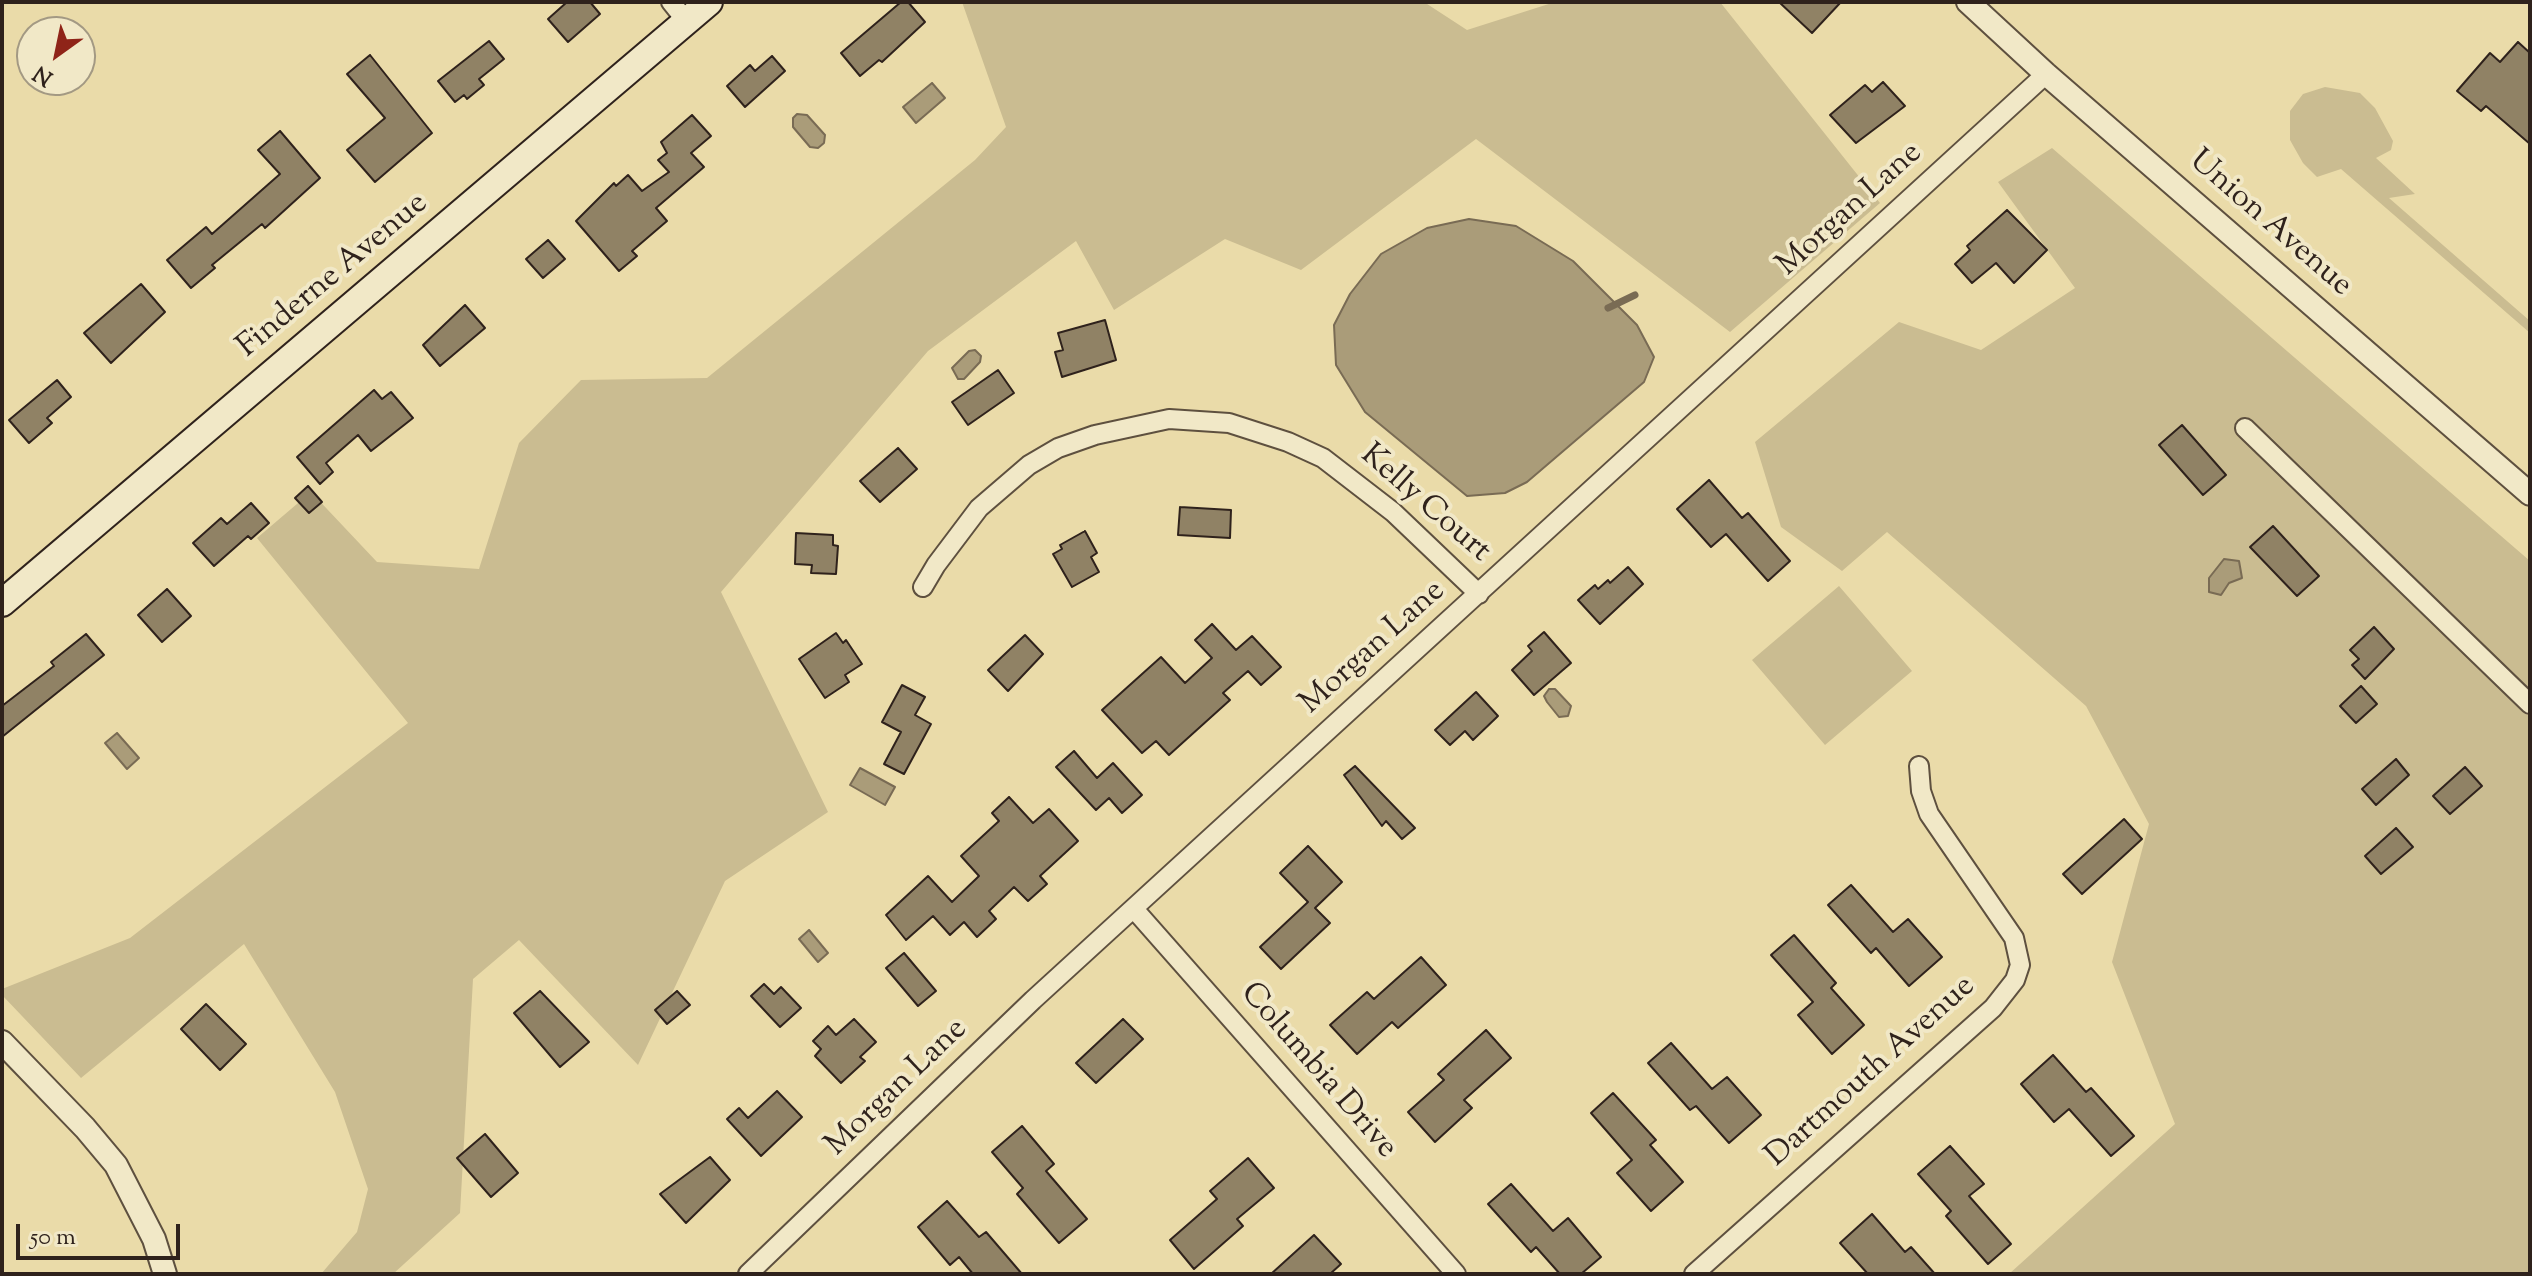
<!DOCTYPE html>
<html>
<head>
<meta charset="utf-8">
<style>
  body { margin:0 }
  #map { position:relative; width:2532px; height:1276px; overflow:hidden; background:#eadba9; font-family:"Sorts Mill Goudy",serif }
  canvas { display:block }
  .frame { position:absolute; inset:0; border:4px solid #2f221c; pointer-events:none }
  .north { position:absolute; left:16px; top:16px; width:80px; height:80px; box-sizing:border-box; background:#f1e8c7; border:2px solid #a39983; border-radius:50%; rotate:213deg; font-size:22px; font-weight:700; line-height:32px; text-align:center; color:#2f221c }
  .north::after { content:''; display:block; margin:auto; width:28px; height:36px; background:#8f2418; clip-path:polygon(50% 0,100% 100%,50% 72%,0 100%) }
  .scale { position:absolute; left:16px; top:1224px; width:164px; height:36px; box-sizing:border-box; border:4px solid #2f221c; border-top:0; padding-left:10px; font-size:24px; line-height:28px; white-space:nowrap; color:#2f221c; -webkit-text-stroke:6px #f1e8c7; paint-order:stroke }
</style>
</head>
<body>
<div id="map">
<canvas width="2532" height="1276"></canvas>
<div class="frame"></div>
<div class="north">N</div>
<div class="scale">50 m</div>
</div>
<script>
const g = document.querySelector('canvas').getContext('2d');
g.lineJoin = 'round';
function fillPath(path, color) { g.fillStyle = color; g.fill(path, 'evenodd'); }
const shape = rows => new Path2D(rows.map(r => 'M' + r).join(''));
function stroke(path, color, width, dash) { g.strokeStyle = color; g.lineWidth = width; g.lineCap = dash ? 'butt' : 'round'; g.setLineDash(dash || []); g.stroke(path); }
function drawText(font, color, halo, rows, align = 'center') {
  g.font = font + ' "Sorts Mill Goudy",serif'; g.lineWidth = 8; g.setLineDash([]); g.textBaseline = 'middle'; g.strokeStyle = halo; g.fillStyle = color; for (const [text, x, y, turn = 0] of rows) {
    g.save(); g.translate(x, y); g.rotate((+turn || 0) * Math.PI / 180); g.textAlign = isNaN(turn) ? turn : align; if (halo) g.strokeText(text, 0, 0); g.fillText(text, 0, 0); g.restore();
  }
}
const green = shape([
  [962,2,1424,2,1467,30,1555,2,1720,2,1880,203,1730,332,1476,139,1301,270,1225,239,1114,310,1076,241,928,351,721,592,828,812,725,881,638,1065,519,940,473,979,460,1213,393,1274,321,1274,357,1232,368,1189,335,1092,244,944,81,1078,2,995,2,989,130,938,408,723,257,538,311,492,377,562,479,569,519,443,581,380,707,378,975,160,1006,127],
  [2325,87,2360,93,2375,108,2393,141,2391,150,2376,158,2415,194,2389,198,2530,321,2530,333,2341,169,2317,177,2303,163,2290,140,2290,111,2303,94],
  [2052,148,2530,561,2530,1274,2009,1274,2175,1124,2112,962,2149,824,2086,706,1887,532,1842,571,1781,527,1755,442,1899,322,1981,350,2075,288,1998,182],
  [1839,586,1912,671,1825,745,1752,660]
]);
const water = shape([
  [932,83,945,98,916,123,903,107,932,83],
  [797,114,807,115,825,135,824,143,818,148,810,147,793,127,793,118,797,114],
  [1469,219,1516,226,1573,261,1637,325,1654,357,1644,382,1527,482,1505,493,1467,496,1365,412,1336,365,1334,325,1350,294,1381,254,1427,228,1469,219],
  [975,350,981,356,980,362,964,379,958,379,952,368,969,351,975,350],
  [2224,559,2239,561,2242,578,2229,583,2221,595,2209,592,2209,578,2224,559],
  [1549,689,1555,689,1571,706,1568,716,1559,717,1547,702,1544,696,1549,689],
  [117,733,139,758,127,769,105,743,117,733],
  [860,768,895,787,885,805,850,785,860,768],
  [809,930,828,953,818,962,799,939,809,930]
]);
const stream = shape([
  [1608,308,1635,295]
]);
const building = shape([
  [567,2,590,2,600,14,568,42,548,19,567,2],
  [901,2,908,2,925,22,882,62,879,60,860,76,841,53,901,2],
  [1779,2,1841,2,1812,33,1779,2],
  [489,41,504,59,479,79,484,85,467,99,464,95,455,102,438,81,489,41],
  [2518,42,2530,53,2530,144,2486,106,2481,111,2457,91,2490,53,2500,62,2518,42],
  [370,55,432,133,375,182,347,150,385,118,347,74,370,55],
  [772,56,785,71,745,107,727,86,750,65,755,71,772,56],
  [1883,82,1905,106,1856,143,1830,115,1865,85,1872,92,1883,82],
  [692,115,711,136,691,153,704,167,656,208,667,221,632,251,637,256,619,271,576,221,614,183,616,186,628,175,642,191,669,172,658,160,667,153,661,142,692,115],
  [280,131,320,178,265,228,262,224,212,265,215,268,191,288,167,260,206,227,212,234,280,174,258,150,280,131],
  [2007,210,2047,250,2014,283,1996,263,1972,283,1955,264,1970,250,1967,246,2007,210],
  [548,240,565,259,543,278,526,259,548,240],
  [141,284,165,312,111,363,84,333,141,284],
  [465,305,485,328,440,366,423,345,465,305],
  [1105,320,1116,360,1062,377,1055,352,1063,350,1058,333,1105,320],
  [998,370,1014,393,968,425,952,402,998,370],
  [57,380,71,397,47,418,52,423,29,443,9,420,57,380],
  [374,390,382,399,391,392,413,418,371,451,358,435,326,463,333,472,320,484,297,457,374,390],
  [2182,425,2226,475,2203,495,2159,445,2182,425],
  [898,448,917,469,880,502,860,481,898,448],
  [1709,480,1742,518,1748,513,1790,561,1768,581,1726,534,1711,547,1677,509,1709,480],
  [308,486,322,502,309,513,295,498,308,486],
  [251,503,269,523,251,539,248,536,214,566,193,543,221,518,227,524,251,503],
  [1180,507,1231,510,1230,538,1178,535,1180,507],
  [2273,526,2319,576,2297,596,2250,547,2273,526],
  [1085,531,1097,553,1091,557,1099,572,1072,587,1053,554,1062,549,1060,545,1085,531],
  [796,533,833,535,833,545,838,546,836,574,811,573,812,565,795,564,796,533],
  [1628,567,1643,584,1600,624,1578,600,1595,585,1598,589,1608,580,1610,583,1628,567],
  [167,589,191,616,162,642,138,615,167,589],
  [1212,624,1236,650,1252,636,1281,667,1261,685,1248,671,1223,693,1230,700,1169,755,1156,741,1142,753,1102,710,1161,657,1185,683,1212,658,1195,640,1212,624],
  [2374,627,2394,649,2365,679,2352,665,2359,659,2350,650,2374,627],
  [1544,632,1571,663,1534,695,1512,670,1532,651,1528,646,1544,632],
  [836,633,843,643,846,640,862,664,845,675,849,682,825,698,799,659,836,633],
  [86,634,104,655,2,737,2,706,54,666,51,662,86,634],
  [1025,635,1043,654,1008,691,988,670,1025,635],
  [902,685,925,697,915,715,931,724,904,774,884,764,901,732,882,722,902,685],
  [2361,686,2377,704,2356,723,2340,706,2361,686],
  [1476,692,1498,716,1473,740,1465,731,1450,745,1435,730,1476,692],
  [1074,751,1097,778,1113,763,1142,795,1122,813,1109,798,1096,810,1056,767,1074,751],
  [2396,759,2409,775,2376,805,2362,789,2396,759],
  [1355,766,1415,828,1402,839,1386,821,1382,826,1344,775,1355,766],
  [2465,767,2482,786,2450,814,2433,796,2465,767],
  [1009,797,1033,823,1049,809,1078,841,1040,876,1047,884,1028,901,1014,887,989,911,996,919,977,937,964,922,950,935,933,916,906,940,886,915,928,876,952,902,979,876,961,856,999,821,992,813,1009,797],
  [2124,819,2142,839,2082,894,2063,874,2124,819],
  [2396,828,2413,847,2381,874,2365,856,2396,828],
  [1308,846,1342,882,1315,908,1330,923,1281,969,1260,947,1308,902,1280,873,1308,846],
  [1851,885,1893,932,1908,919,1942,957,1909,986,1876,948,1871,953,1828,905,1851,885],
  [1794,935,1836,983,1831,988,1864,1025,1832,1054,1798,1015,1813,1002,1771,955,1794,935],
  [904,953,936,991,918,1006,886,968,904,953],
  [1421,957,1446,985,1398,1028,1392,1022,1357,1054,1330,1025,1367,992,1374,999,1421,957],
  [764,984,774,994,781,987,801,1008,780,1027,751,996,764,984],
  [540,991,589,1042,560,1067,514,1013,540,991],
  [677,991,690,1005,667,1024,655,1010,677,991],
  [206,1004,246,1044,220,1070,181,1029,206,1004],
  [854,1019,876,1042,860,1057,865,1061,841,1083,815,1056,821,1049,813,1041,828,1026,836,1035,854,1019],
  [1123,1019,1143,1039,1096,1083,1076,1063,1123,1019],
  [1486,1030,1511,1058,1464,1100,1472,1108,1435,1142,1408,1112,1444,1080,1438,1074,1486,1030],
  [1671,1043,1712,1089,1727,1077,1761,1115,1729,1143,1696,1106,1690,1110,1648,1063,1671,1043],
  [2053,1055,2086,1092,2091,1088,2134,1136,2111,1156,2069,1109,2054,1122,2021,1084,2053,1055],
  [777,1091,802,1117,761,1156,727,1119,739,1108,748,1118,777,1091],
  [1613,1093,1656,1140,1650,1145,1683,1182,1651,1211,1617,1173,1632,1160,1591,1113,1613,1093],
  [1022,1126,1054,1164,1046,1171,1087,1219,1059,1243,1017,1194,1023,1188,992,1152,1022,1126],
  [485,1134,518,1173,491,1197,457,1158,485,1134],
  [1950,1146,1984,1184,1969,1196,2011,1244,1988,1264,1946,1216,1951,1211,1918,1174,1950,1146],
  [710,1157,730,1180,686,1223,660,1194,710,1157],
  [1248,1158,1274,1188,1237,1219,1243,1226,1194,1269,1170,1240,1217,1199,1210,1191,1248,1158],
  [1511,1184,1553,1231,1568,1218,1601,1257,1581,1274,1560,1274,1536,1247,1531,1252,1488,1204,1511,1184],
  [947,1201,979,1237,986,1232,1022,1274,973,1274,959,1257,950,1265,918,1227,947,1201],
  [1872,1214,1905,1252,1911,1247,1935,1274,1868,1274,1840,1243,1872,1214],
  [1314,1235,1341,1264,1330,1274,1271,1274,1314,1235]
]);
const minor = shape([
  [671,2,687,22],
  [2245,428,2530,704],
  [923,587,936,565,979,508,1029,465,1058,448,1095,435,1169,419,1229,423,1288,442,1323,458,1393,512,1479,594],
  [1134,909,1456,1274],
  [748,1274,1033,1000,2046,74],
  [1694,1274,1993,1008,2015,980,2020,965,2014,938,1929,814,1921,791,1919,766]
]);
const tertiary = shape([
  [1968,2,2046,74,2530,494],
  [2,1042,85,1128,116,1165,154,1239,165,1274]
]);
const secondary = shape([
  [2,603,709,2]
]);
const streetNames = [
  ["Morgan Lane",1851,211,-42],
  ["Union Avenue",2269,225,41],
  ["Finderne Avenue",334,277,-40],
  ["Kelly Court",1424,505,41],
  ["Morgan Lane",1374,649,-42],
  ["Columbia Drive",1317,1072,49],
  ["Dartmouth Avenue",1872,1073,-42],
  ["Morgan Lane",898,1089,-44]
];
fillPath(green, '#cabc91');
fillPath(water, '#aa9c79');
stroke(water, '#796b54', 2);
stroke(stream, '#796b54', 7);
fillPath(building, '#908265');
stroke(building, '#2f221c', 2);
stroke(minor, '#5e503f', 22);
stroke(tertiary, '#5e503f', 26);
stroke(secondary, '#2f221c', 30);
stroke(minor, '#f1e8c7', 18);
stroke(tertiary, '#f1e8c7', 22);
stroke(secondary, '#f1e8c7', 26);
drawText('32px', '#2f221c', '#f1e8c7', streetNames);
</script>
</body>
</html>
